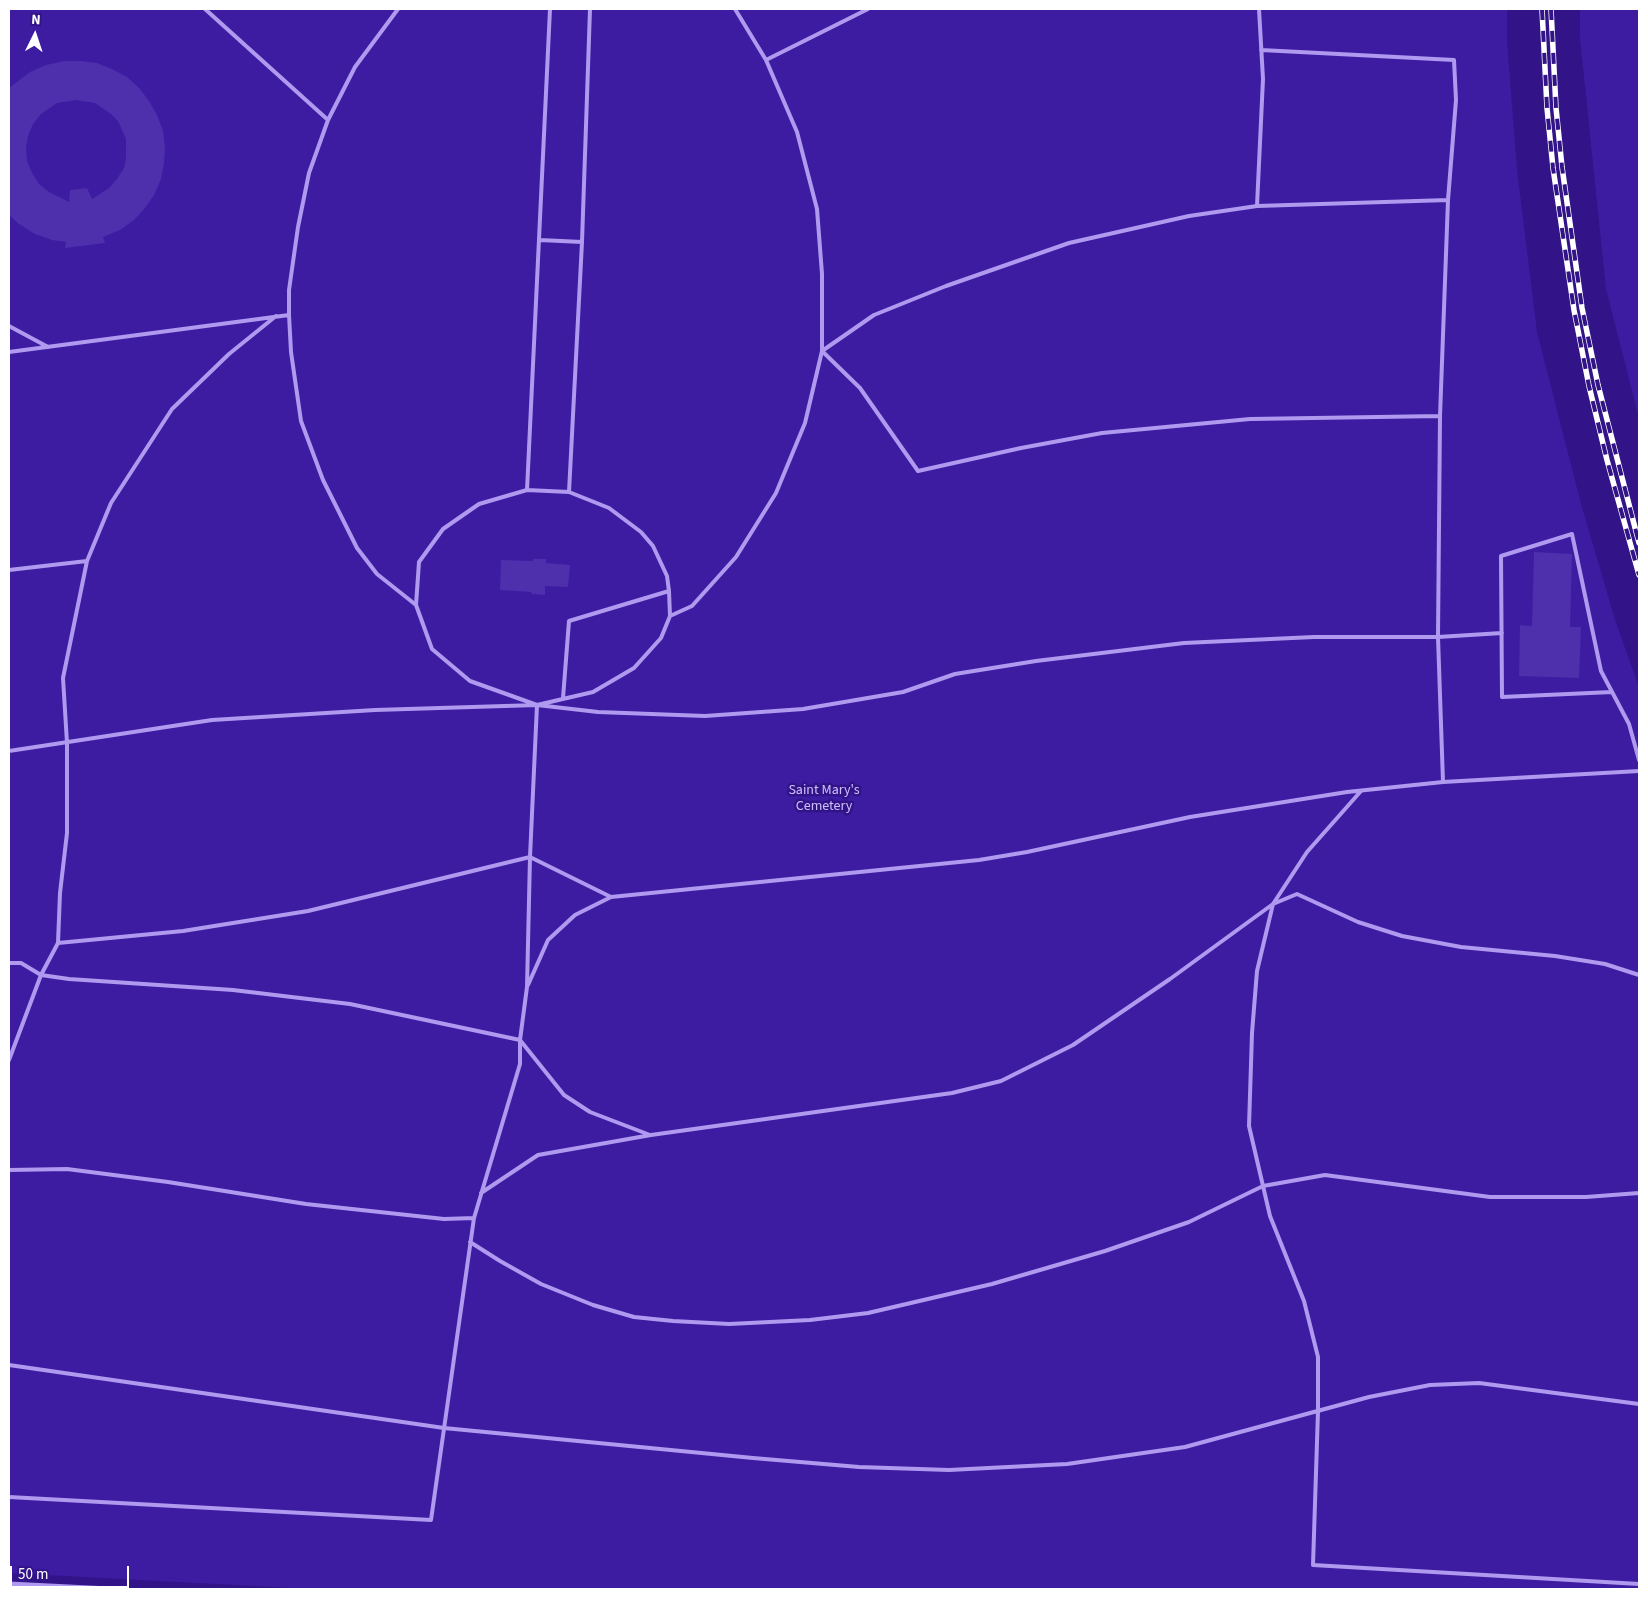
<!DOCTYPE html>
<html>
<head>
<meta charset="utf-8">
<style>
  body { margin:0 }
  #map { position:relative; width:1648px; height:1598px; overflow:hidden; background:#321488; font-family:"Source Sans 3",sans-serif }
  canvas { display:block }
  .frame { position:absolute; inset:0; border:10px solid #fff; pointer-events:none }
  .north { position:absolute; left:10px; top:10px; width:50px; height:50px; -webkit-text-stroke:4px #321488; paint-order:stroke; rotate:4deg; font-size:14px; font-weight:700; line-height:20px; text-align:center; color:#fff }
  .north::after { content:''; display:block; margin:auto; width:18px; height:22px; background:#fff; clip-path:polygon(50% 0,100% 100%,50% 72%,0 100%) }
  .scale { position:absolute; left:10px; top:1566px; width:119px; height:22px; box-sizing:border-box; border:2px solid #fff; border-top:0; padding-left:6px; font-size:15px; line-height:18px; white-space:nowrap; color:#fff; -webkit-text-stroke:4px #321488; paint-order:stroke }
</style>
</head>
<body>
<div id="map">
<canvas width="1648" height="1598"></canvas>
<div class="frame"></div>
<div class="north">N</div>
<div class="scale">50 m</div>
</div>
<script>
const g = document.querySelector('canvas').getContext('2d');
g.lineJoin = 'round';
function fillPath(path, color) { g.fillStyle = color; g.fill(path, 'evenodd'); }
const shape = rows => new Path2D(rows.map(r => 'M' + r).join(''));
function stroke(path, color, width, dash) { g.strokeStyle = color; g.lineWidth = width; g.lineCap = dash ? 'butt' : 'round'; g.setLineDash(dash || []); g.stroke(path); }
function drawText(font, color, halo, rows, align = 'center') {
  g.font = font + ' "Source Sans 3",sans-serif'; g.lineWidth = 5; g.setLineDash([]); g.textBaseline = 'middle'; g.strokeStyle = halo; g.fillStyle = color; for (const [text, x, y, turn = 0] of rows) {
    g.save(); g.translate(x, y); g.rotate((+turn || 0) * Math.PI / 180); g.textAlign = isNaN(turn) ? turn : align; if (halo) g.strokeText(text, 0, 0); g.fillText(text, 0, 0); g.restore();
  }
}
const green = shape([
  [9,9,1507,9,1507,41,1517,170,1537,332,1581,504,1616,623,1639,687,1639,1589,311,1589,9,1573],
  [1580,9,1639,9,1639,418,1606,289,1580,38]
]);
const building = shape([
  [64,61,81,61,97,63,112,69,127,77,139,88,149,101,157,115,163,131,165,147,164,163,161,179,154,195,145,208,134,220,120,230,103,237,105,243,65,248,66,242,52,240,35,234,19,224,9,215,9,88,30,72,46,65],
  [76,100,95,103,111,114,118,121,126,139,126,158,124,168,117,179,109,188,92,199,87,188,70,190,69,202,49,192,39,184,32,173,27,161,26,148,28,136,33,124,41,114,57,103],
  [1534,552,1572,554,1570,627,1581,627,1579,678,1519,676,1520,625,1532,626],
  [533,559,546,559,546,563,570,565,568,587,545,586,545,595,532,594,531,592,500,590,501,560,533,561]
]);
const lane = shape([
  [205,9,328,120],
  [398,9,355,67,328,120,309,173,298,227,289,290,289,315,291,352,301,421,323,480,357,548,377,574,416,605],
  [1261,50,1454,60,1456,100,1448,200,1440,416,1438,637,1443,782],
  [766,60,868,9],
  [1257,206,1263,79,1259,9],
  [540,240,582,242],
  [9,326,48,347],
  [9,352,289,315],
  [1440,416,1250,419,1102,433,1021,448,918,471,860,388,822,351,874,315,946,286,1069,243,1189,216,1257,206,1448,200],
  [527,490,569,492,609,508,641,532,653,546,667,576,669,591,670,616,661,638,634,668,593,692,537,705,470,681,432,649,416,605,419,562,443,529,479,504,527,490],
  [527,490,550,9],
  [569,492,582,242,590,9],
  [9,570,87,561],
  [670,616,692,606,736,557,776,493,805,423,822,351,822,274,817,209,797,132,766,60,735,9],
  [1612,692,1502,697,1501,556,1572,534,1601,671,1629,724,1639,760],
  [563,698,569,621,669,591],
  [9,751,212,720,375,710,537,705,598,712,705,716,803,709,903,692,955,674,1036,661,1184,643,1314,637,1438,637,1502,633],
  [1361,791,1307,852,1273,904,1257,971,1252,1033,1249,1126,1270,1216,1304,1301,1318,1357,1318,1411,1313,1565,1639,1584],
  [58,943,183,931,308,911,530,857,611,897,979,860,1027,852,1190,817,1347,792,1443,782,1639,771],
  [9,963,21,963,41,975,69,979,233,990,350,1004,520,1040,564,1095,590,1112,650,1135],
  [528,985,548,940,575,915,611,897],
  [9,1060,41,975,58,943,60,893,67,833,67,743,63,678,87,561,111,503,172,409,229,354,276,316],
  [9,1170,67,1169,168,1182,306,1204,444,1219,474,1218],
  [481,1193,538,1155,651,1135,952,1093,1001,1081,1073,1045,1170,979,1273,904,1297,894,1358,922,1402,936,1461,947,1555,956,1605,964,1639,975],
  [470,1242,500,1261,541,1284,593,1305,634,1317,673,1321,729,1324,810,1320,868,1313,992,1284,1105,1251,1189,1222,1263,1186,1325,1175,1490,1197,1586,1197,1639,1193],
  [9,1365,444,1428,753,1458,859,1467,949,1470,1067,1464,1185,1447,1369,1397,1430,1385,1479,1383,1639,1404],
  [9,1497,431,1520,474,1218,520,1064,520,1040,527,987,530,857,537,705]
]);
const street = shape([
  [9,1584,109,1589]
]);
const rail = shape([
  [1542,9,1547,108,1553,168,1574,310,1589,386,1607,460,1639,575],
  [1551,9,1556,108,1562,167,1582,308,1598,385,1639,543]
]);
const parkNames = [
  ["Saint Mary's",824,791],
  ["Cemetery",824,807]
];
fillPath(green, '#3d1ca2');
fillPath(building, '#4e2fac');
stroke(lane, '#af9aef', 4);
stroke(street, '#af9aef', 5);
stroke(rail, '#fff', 5.5);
stroke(rail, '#321488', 4, [11]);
drawText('14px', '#cec0fb', '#321488', parkNames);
</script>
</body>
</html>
